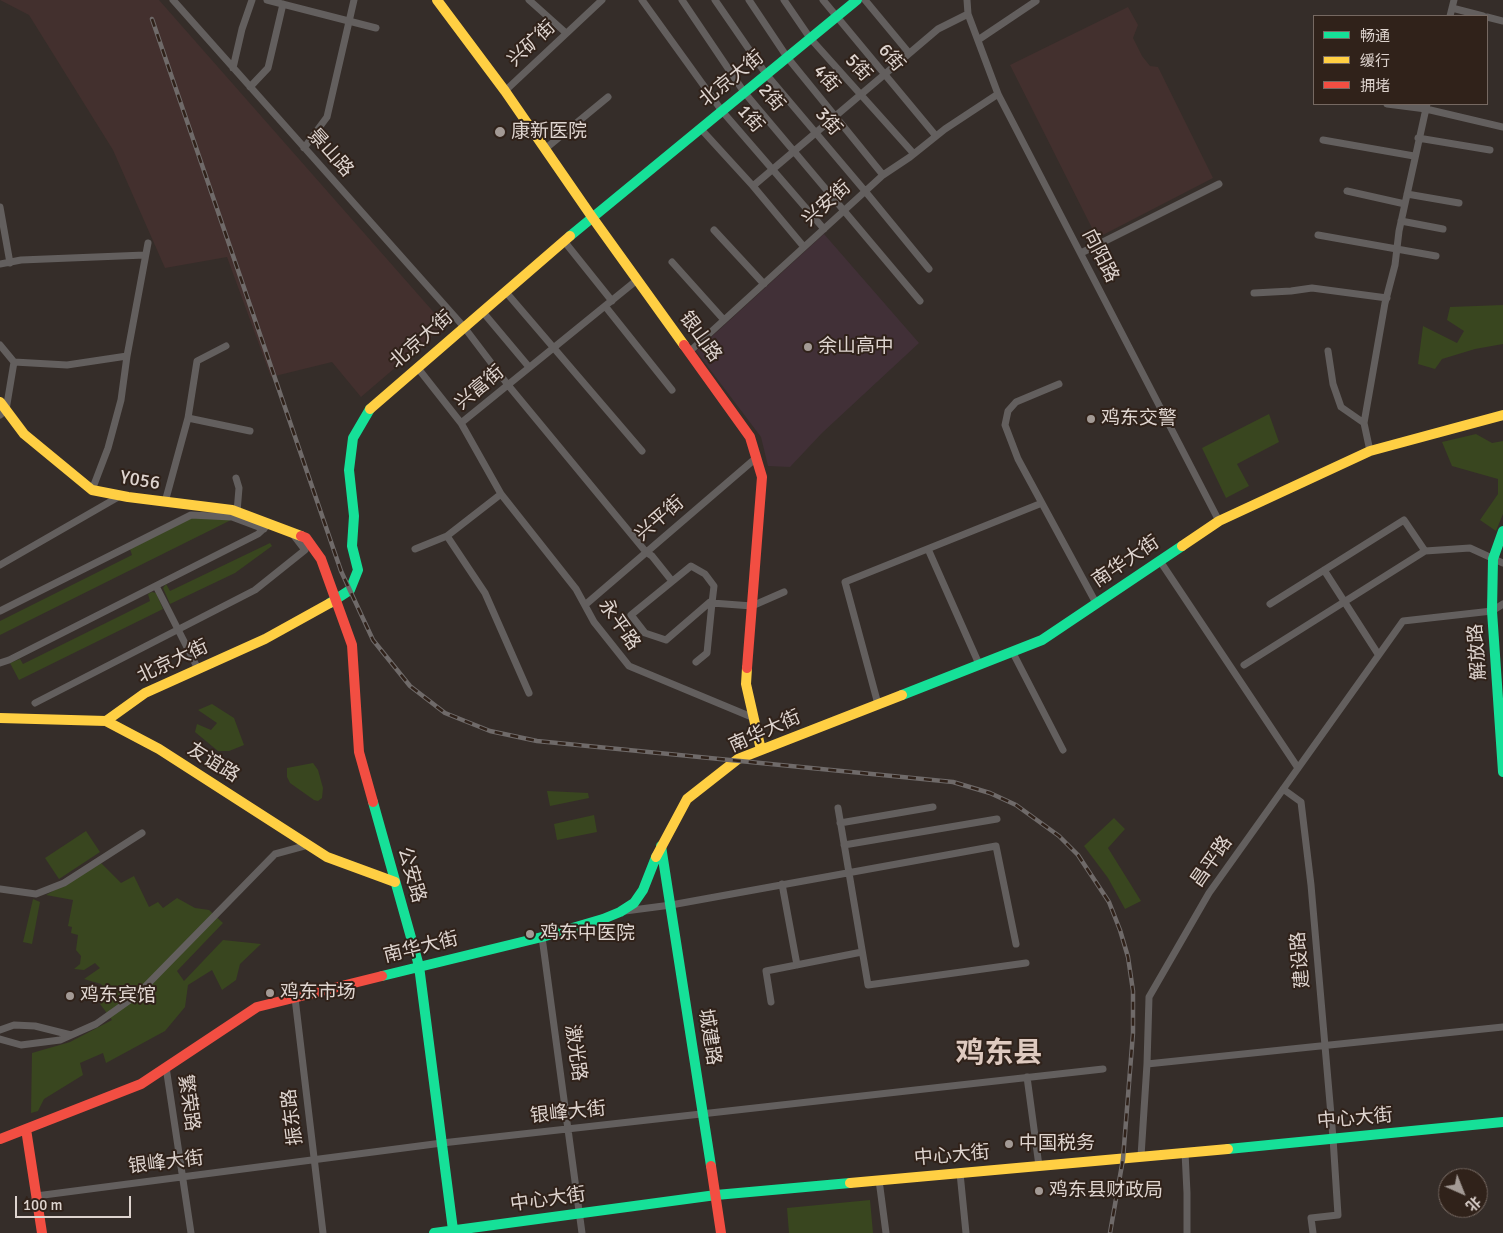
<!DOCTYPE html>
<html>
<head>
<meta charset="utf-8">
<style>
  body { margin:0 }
  #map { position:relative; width:1503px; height:1233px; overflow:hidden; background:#352d29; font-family:Signika,"Noto Sans SC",sans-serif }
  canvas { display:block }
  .legend { position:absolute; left:1313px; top:15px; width:175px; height:90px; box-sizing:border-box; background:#30221a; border:1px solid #766962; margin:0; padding:6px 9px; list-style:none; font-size:15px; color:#ded4cf }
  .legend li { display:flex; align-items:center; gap:10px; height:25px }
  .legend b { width:25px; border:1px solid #766962 }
  .north { position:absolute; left:1438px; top:1168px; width:50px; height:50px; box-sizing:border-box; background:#30221a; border:1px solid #766962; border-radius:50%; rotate:136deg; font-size:14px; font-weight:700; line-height:20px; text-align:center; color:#ded4cf }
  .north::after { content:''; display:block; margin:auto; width:18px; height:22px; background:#a39a95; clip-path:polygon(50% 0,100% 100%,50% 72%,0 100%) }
  .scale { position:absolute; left:15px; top:1196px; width:116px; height:22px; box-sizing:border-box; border:2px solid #ded4cf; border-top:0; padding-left:6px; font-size:15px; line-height:18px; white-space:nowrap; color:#ded4cf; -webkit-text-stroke:4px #30221a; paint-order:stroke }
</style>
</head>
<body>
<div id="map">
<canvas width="1503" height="1233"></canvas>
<ul class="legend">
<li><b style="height:6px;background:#16e098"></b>畅通</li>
<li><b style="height:6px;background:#ffcf43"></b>缓行</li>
<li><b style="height:6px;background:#f24e42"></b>拥堵</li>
</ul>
<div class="north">北</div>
<div class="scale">100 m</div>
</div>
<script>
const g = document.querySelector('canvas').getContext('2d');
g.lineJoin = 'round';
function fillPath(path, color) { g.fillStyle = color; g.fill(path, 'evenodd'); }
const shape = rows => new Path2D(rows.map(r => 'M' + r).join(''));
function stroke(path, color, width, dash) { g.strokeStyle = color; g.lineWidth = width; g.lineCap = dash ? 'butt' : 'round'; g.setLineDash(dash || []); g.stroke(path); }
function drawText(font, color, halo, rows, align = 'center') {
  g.font = font + ' Signika,"Noto Sans SC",sans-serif'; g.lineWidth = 4; g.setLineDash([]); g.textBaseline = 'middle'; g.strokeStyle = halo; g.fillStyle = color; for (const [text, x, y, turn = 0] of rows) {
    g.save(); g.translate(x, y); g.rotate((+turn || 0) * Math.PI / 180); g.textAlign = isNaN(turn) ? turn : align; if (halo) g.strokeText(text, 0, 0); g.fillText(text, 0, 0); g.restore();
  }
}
const industrial = shape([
  [0,0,159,0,445,325,361,397,332,362,271,377,227,257,165,268,113,150,29,15],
  [1128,7,1138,25,1133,38,1142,56,1150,66,1158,67,1213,178,1097,238,1010,65]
]);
const education = shape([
  [824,234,919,343,822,433,790,467,768,466,761,437,696,351]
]);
const green = shape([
  [1503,305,1503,344,1475,349,1442,359,1435,369,1418,364,1423,326,1457,343,1464,331,1447,320,1450,307],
  [1269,414,1279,442,1237,464,1249,486,1226,498,1202,448],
  [1476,434,1492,443,1503,441,1503,514,1496,531,1480,520,1498,494,1498,479,1452,466,1442,442],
  [192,517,231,520,0,635,0,621,132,555,130,549],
  [270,543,272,546,235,573,170,604,163,588,166,584,170,591],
  [152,592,156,593,163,609,19,680,10,663,20,659,23,664,122,615,150,601,148,594],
  [212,704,234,718,244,745,229,751,218,751,195,732,197,724,211,730,217,723,198,710],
  [313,763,318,770,323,788,322,798,318,801,314,800,290,783,287,777,287,768],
  [547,791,588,793,589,798,550,806],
  [594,815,597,832,557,840,554,824],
  [1114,818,1125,829,1108,848,1141,901,1125,909,1108,878,1084,846],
  [86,831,100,852,59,879,45,858],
  [101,863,121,883,134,876,149,907,158,902,163,908,177,898,195,908,209,910,223,923,177,971,184,981,223,940,261,944,240,964,236,980,222,990,212,970,188,985,185,1007,165,1031,106,1063,103,1053,80,1063,83,1075,44,1099,38,1111,31,1113,32,1053,70,1042,112,1020,100,1004,111,996,101,984,84,979,100,968,95,963,84,970,74,969,80,964,81,956,76,950,78,935,71,933,72,927,68,926,73,900,46,895],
  [33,899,40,902,32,944,23,942],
  [870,1200,873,1233,789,1233,787,1208]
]);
const street = shape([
  [173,0,464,327,508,385,646,552,652,556,672,581],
  [267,0,376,28],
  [529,0,566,33],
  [642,0,722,111,824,229],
  [682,0,744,92,920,301],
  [715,0,766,74,865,191,929,269],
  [749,0,787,57,883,175],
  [784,0,810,38,914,154],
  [823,0,936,136],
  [865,0,909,53],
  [967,0,968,14,998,94,1219,521],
  [1452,8,1483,16],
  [1450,16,1454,0],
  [1487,17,1503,21],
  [978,40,1036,1],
  [233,68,242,29,252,0],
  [250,87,268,68,283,4],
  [505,91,602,0],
  [1387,104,1426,109,1503,127],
  [700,128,753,186,804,247],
  [1418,138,1490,150],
  [1323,140,1414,156],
  [304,148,327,117,354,0],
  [545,149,608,97],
  [753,186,938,29,968,14],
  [1347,191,1405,204],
  [1407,194,1459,203],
  [0,207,10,263],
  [1401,221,1443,229],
  [714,230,764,284],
  [1318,235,1436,256],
  [564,241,612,301],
  [1081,253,1219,184],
  [672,262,724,320],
  [0,264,21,260,145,255],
  [505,291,642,451],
  [1254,293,1291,291,1312,288,1387,298],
  [605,306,672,390],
  [482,311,529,367],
  [0,345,14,362],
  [1328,351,1333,384,1341,407,1364,423],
  [689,352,883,175,910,157,945,129,998,94],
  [417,367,461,423],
  [1059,384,1016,402,1008,411,1005,425,1018,459,1096,603],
  [0,415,6,410,14,362,67,365,127,356],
  [188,418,250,431],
  [1370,451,1364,423,1385,303,1395,265,1399,231,1427,104],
  [236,478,239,488,237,512],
  [92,490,108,448,121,400,127,356,148,243],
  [501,494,576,589,594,622,629,666,754,718],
  [165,502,188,418,197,361,226,346],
  [447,536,485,593,529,693],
  [415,549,447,536,501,494,461,423,637,280],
  [928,549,979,664],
  [1160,561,1298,768],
  [0,565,120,496],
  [1324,570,1378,654],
  [156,586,198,669],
  [1270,604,1404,520,1425,551],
  [585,605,756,458],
  [0,611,191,515,232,517,264,529],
  [1012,651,1063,750],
  [696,662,707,653,712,603,714,586,705,574,691,566,631,615,645,633,666,640,710,602,712,603,752,606,784,592],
  [0,663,9,660,258,534,269,524],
  [1244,665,1425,551,1470,548,1503,563],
  [35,703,255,590,305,550,292,533],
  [878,704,845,582,1042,503],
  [1283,789,1301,802,1311,885,1333,1138,1338,1215,1311,1218,1313,1233],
  [838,808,868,985,1026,963],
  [840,823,933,807],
  [844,845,997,819],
  [782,884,797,965],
  [0,889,36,894,64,883,142,833],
  [625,911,671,905,996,846,1016,944],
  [542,937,582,1233],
  [295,998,323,1233],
  [771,1002,766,971,862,952],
  [0,1030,14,1025,35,1026,71,1035],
  [0,1039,21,1045,60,1040,96,1024,137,995,275,854,308,845],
  [1147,1064,1503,1027],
  [166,1067,191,1233],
  [1027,1077,1039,1166],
  [1185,1152,1187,1193,1187,1233],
  [1141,1156,1147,1064,1149,997,1209,893,1403,621,1492,611,1503,604],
  [960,1173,966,1233],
  [879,1180,886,1233],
  [36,1196,442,1143,1103,1069]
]);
const fast = shape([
  [570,236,857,0],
  [1503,531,1493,559,1492,611,1503,772],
  [330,603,350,590,358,570,352,546,354,516,349,470,353,438,370,409],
  [902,695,1042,640,1182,546],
  [373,802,419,966,453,1230],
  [661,846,711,1166],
  [382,976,542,937,603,919,620,912,634,903,643,890,656,857],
  [1228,1149,1503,1122],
  [434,1233,716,1195,850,1183]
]);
const slow = shape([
  [437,0,505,91,592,217,684,345],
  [0,402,24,434,92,490,128,497,232,510,301,536],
  [370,409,570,236],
  [1182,546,1219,521,1370,451,1503,415],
  [747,668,746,684,761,750],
  [0,718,106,721,159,749,327,857,395,882],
  [106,721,145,693,265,639,330,603],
  [656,857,687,799,738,759,902,695],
  [850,1183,1228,1149]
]);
const jam = shape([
  [684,345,750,437,762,477,747,668],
  [301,536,306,538,321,559,352,645,359,752,373,802],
  [26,1129,42,1233],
  [0,1139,141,1084,257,1007,382,976],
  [711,1166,721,1233]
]);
const rail = shape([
  [152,19,341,571,373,640,410,686,445,713,490,731,537,741,953,782,990,793,1016,805,1059,836,1078,855,1109,902,1120,930,1128,957,1133,991,1133,1033,1123,1159,1110,1233]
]);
const markers = [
  [500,132,6,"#a39a95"],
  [808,347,5,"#a39a95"],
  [1091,419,5,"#a39a95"],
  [530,934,5,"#a39a95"],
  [270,993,5,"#a39a95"],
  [70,996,5,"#a39a95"],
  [1009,1144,5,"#a39a95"],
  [1039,1191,5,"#a39a95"]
];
const streetNames = [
  ["兴矿街",532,44,-43],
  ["6街",891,58,50],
  ["5街",858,68,48],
  ["北京大街",732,79,-39],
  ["4街",826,79,50],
  ["2街",771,98,50],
  ["1街",750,119,49],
  ["3街",828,122,49],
  ["景山路",330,153,48],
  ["兴安街",827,204,-42],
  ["向阳路",1100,256,63],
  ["银山路",700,337,54],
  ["北京大街",422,340,-41],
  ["兴富街",480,388,-40],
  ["Y056",140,481,9],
  ["兴平街",660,519,-41],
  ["南华大街",1126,562,-34],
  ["永平路",619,625,55],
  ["解放路",1478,652,-94],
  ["北京大街",173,662,-25],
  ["南华大街",765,732,-24],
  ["友谊路",213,763,32],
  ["昌平路",1212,862,-55],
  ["公安路",411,875,74],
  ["南华大街",421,948,-14],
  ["建设路",1301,960,-95],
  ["城建路",709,1037,81],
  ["激光路",575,1053,82],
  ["繁荣路",188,1103,82],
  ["银峰大街",568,1113,-6],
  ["振东路",293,1117,-97],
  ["中心大街",1355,1119,-5],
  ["中心大街",952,1156,-5],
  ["银峰大街",166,1163,-7],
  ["中心大街",548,1200,-8]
];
const poiNames = [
  ["康新医院",511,132],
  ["余山高中",818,347],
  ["鸡东交警",1101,419],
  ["鸡东中医院",540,934],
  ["鸡东市场",280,993],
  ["鸡东宾馆",80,996],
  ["中国税务",1019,1144],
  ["鸡东县财政局",1049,1191]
];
const townNames = [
  ["鸡东县",999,1054]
];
fillPath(industrial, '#43302e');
fillPath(education, '#413037');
fillPath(green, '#39461f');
stroke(street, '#635f5e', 7);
stroke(fast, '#16e098', 10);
stroke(slow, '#ffcf43', 10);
stroke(jam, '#f24e42', 10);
stroke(rail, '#6f6a69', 4.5);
stroke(rail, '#30221a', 2.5, [8]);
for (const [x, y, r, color] of markers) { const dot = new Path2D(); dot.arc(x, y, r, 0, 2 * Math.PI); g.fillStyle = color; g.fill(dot); stroke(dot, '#30221a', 2); }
drawText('19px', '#ded4cf', '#30221a', streetNames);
drawText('19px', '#ded4cf', '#30221a', poiNames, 'left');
drawText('bold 29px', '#decac0', '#30221a', townNames);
</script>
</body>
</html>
